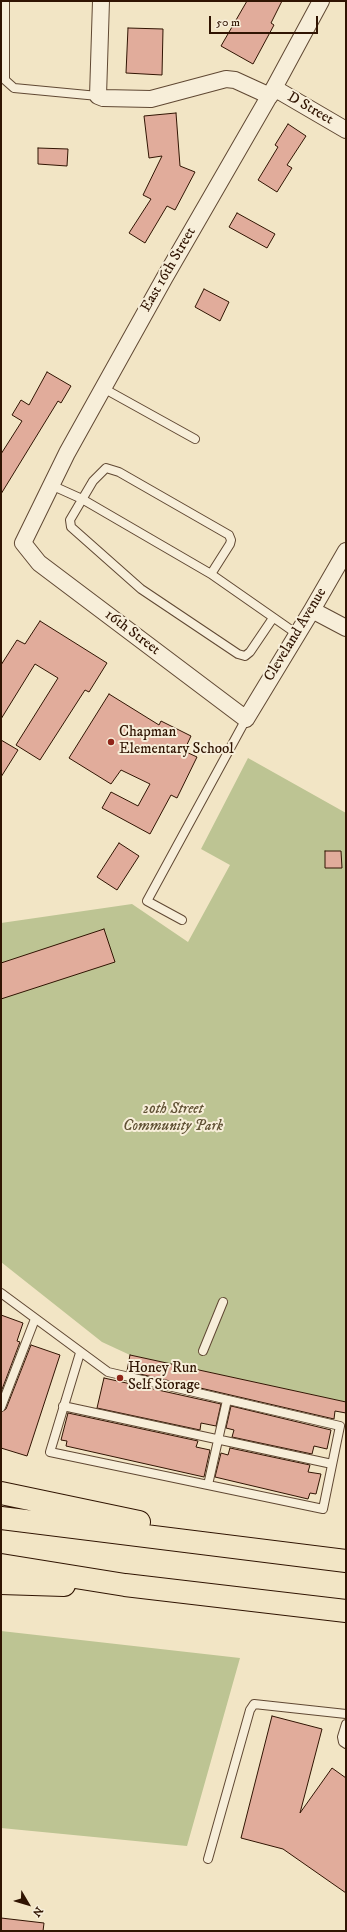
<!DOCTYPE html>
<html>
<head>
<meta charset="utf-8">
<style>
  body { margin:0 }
  #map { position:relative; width:347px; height:1932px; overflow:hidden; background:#f2e5c5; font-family:"IM FELL DW Pica",serif }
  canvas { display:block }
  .frame { position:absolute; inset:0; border:2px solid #301402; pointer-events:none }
  .north { position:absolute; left:8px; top:1884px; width:40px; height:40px; -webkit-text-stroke:3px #f7eed9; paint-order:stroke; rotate:128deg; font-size:11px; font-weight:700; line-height:16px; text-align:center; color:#301402 }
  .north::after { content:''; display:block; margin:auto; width:14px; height:18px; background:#301402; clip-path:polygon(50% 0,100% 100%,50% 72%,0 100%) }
  .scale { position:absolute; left:209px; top:16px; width:109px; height:18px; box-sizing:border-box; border:2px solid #301402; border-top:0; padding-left:5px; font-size:12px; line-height:14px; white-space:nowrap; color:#301402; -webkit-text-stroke:3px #f7eed9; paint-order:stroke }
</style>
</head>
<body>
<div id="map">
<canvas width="347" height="1932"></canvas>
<div class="frame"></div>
<div class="north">N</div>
<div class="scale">50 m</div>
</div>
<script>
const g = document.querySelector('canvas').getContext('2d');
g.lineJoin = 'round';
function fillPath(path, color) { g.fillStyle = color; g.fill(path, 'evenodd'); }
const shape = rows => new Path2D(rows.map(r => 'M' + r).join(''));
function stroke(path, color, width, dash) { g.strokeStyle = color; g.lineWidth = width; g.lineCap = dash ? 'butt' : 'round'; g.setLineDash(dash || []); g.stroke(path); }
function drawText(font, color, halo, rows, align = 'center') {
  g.font = font + ' "IM FELL DW Pica",serif'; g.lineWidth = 4; g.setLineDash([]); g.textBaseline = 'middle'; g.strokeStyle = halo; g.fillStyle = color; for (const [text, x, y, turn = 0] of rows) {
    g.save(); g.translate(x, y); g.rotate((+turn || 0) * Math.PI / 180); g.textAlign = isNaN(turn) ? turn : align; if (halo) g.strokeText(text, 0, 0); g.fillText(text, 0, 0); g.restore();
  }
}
const green = shape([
  [248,758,346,813,346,1402,130,1355,102,1342,1,1262,1,923,132,904,188,942,230,865,201,849],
  [1,1631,240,1658,187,1846,1,1828]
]);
const building = shape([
  [247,1,282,1,271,23,274,25,253,64,221,46,247,1],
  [128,28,163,29,162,75,126,73,128,28],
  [176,113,180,166,195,172,175,210,167,206,145,243,129,233,151,199,143,195,162,156,149,158,144,116,176,113],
  [288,124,306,136,287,165,292,168,277,192,258,180,278,147,275,145,288,124],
  [38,148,68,149,67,166,38,164,38,148],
  [237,213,275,234,267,248,229,227,237,213],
  [204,289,229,302,220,321,195,307,204,289],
  [47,372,71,386,61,403,58,401,1,494,1,454,22,421,12,415,21,400,29,405,47,372],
  [40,621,107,663,89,692,85,690,40,760,16,745,58,678,35,664,1,719,1,665,17,640,25,644,40,621],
  [109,694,159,725,161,721,191,736,184,751,197,757,177,798,171,795,150,834,102,808,111,792,138,806,150,784,121,770,111,784,69,758,109,694],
  [1,740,18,750,1,777,1,740],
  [119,843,139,856,117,890,97,877,119,843],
  [325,851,341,851,342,868,325,868,325,851],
  [104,929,115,962,1,999,1,963,104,929],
  [1,1315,23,1323,17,1341,20,1342,1,1392,1,1315],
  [31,1345,60,1355,27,1456,1,1448,1,1412,6,1409,31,1345],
  [130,1355,346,1402,346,1413,335,1411,334,1419,127,1371,130,1355],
  [104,1378,221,1404,216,1426,201,1423,200,1430,97,1408,104,1378],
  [231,1406,331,1430,327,1449,314,1446,312,1454,232,1437,234,1430,226,1428,231,1406],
  [68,1413,198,1441,196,1447,210,1450,204,1477,66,1446,67,1441,61,1440,68,1413],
  [230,1448,310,1465,308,1472,321,1474,316,1494,310,1493,308,1499,215,1477,221,1453,228,1455,230,1448],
  [272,1716,322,1729,300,1813,332,1768,346,1778,346,1893,283,1849,241,1838,272,1716],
  [1,1918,44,1923,43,1931,1,1931,1,1918]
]);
const service = shape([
  [5,1,5,80,14,88,98,96],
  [103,388,195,439],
  [51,485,82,499,211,574,297,634],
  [211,574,230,544,231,540,229,535,119,472,106,468,93,481,70,520,71,527,141,589,238,654,245,656,250,652,273,618],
  [182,920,147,901,246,719],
  [1,1293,108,1372,340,1426,323,1509,50,1452,80,1353],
  [203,1351,223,1302],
  [63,1406,332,1464],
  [1,1407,35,1319],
  [208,1485,227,1400],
  [346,1724,342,1737,343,1742,346,1744],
  [208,1859,250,1710,254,1704,346,1714]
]);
const minor = shape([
  [101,1,98,96,103,98,151,99,226,79,235,80,270,96],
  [321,1,274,88,165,277,67,453,23,543,39,563,246,719,312,610,346,551],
  [274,88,346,130],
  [312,610,346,628]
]);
const motorway = shape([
  [1,1493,139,1522],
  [1,1518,346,1561],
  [1,1565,125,1585,346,1611],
  [1,1583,64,1585]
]);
const markers = [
  [111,742,4,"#8f2418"],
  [120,1378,4,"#8f2418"]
];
const streetNames = [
  ["D Street",310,109,30],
  ["East 16th Street",169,270,-60],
  ["16th Street",132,633,37],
  ["Cleveland Avenue",296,635,-59]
];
const poiNames = [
  ["Chapman",119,733],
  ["Elementary School",119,750],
  ["Honey Run",128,1369],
  ["Self Storage",128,1386]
];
const parkNames = [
  ["20th Street",173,1110],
  ["Community Park",173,1127]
];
fillPath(green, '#bdc493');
fillPath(building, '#e1ac9b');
stroke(building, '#301402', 1);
stroke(service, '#604833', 10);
stroke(minor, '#604833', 18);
stroke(motorway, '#301402', 24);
stroke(service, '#f7eed9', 8);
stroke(minor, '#f7eed9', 16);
stroke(motorway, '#f2e5c5', 22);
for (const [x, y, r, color] of markers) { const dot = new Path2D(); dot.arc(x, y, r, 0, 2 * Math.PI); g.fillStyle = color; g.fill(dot); stroke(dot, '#f7eed9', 1.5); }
drawText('15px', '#301402', '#f7eed9', streetNames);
drawText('15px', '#301402', '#f7eed9', poiNames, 'left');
drawText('italic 15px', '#615235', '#f7eed9', parkNames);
</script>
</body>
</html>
